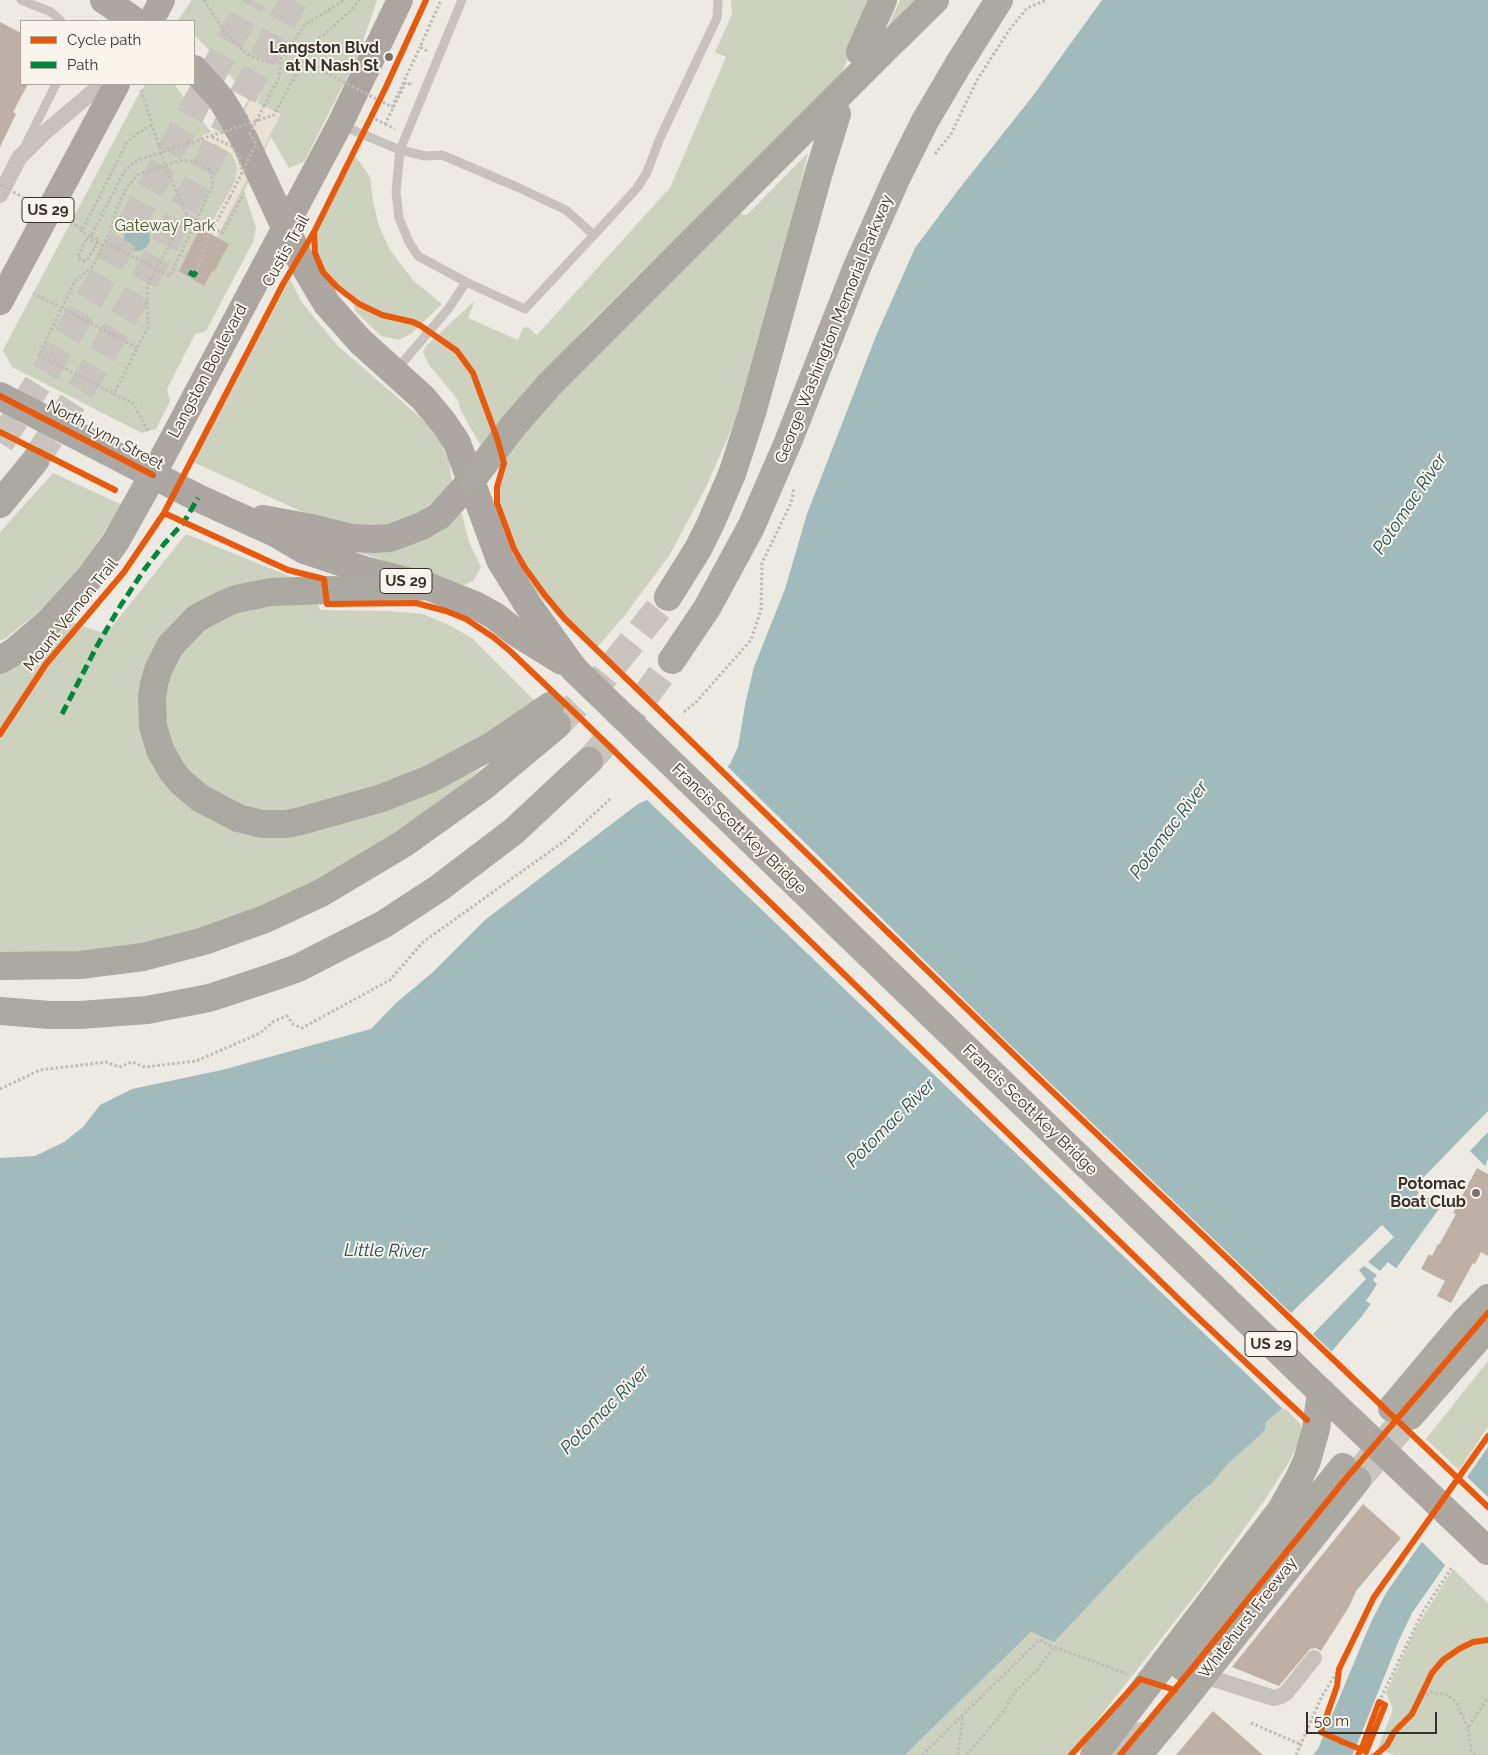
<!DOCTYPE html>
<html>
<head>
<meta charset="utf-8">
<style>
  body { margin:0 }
  #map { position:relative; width:1488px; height:1755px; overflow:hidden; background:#ede9e3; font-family:Raleway,sans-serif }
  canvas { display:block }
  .legend { position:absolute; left:20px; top:20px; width:175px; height:65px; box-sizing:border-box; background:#f9f4ec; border:1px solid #aba69e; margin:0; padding:6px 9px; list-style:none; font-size:15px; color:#37302a }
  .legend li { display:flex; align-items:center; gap:10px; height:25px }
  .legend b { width:25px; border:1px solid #aba69e }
  .scale { position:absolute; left:1306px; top:1712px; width:131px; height:22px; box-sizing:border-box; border:2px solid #37302a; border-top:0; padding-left:6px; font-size:15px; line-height:18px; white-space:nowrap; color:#37302a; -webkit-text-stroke:4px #f9f4ec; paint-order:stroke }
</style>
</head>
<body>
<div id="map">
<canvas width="1488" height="1755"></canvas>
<ul class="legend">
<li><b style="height:6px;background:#e8590c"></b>Cycle path</li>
<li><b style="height:6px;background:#00873e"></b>Path</li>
</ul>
<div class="scale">50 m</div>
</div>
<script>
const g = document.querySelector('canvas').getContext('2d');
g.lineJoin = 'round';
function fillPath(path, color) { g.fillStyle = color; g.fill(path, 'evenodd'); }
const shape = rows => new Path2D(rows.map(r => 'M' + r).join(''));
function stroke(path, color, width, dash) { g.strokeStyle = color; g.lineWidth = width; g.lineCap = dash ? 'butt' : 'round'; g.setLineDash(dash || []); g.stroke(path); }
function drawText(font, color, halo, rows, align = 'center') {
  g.font = font + ' Raleway,sans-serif'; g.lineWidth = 4; g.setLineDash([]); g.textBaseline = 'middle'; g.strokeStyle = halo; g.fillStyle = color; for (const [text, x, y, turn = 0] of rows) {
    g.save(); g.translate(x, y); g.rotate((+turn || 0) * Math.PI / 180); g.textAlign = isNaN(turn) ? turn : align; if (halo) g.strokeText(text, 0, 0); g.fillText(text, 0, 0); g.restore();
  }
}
const green = shape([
  [192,0,377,0,358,56,304,162,289,168,271,137,244,191,256,228,253,242,206,331,195,334,167,389,170,401,156,429,142,433,12,367,3,350,141,90,146,84,174,84,211,132,236,121,248,100,238,85,211,52,194,35,194,21,178,20],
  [731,0,872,0,838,82,788,128,586,327,481,446,461,411,458,400,429,365,423,352,426,346,472,303,474,303,468,318,518,340,523,328,528,327,537,335,665,193,670,188,726,57,715,52,732,14],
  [900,0,918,0,886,31],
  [808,153,774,297,735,421,705,489,669,556,625,615,594,651,561,620,535,591,519,569,509,532,497,503,497,487,504,463,510,448,559,390,735,212,747,215],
  [351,156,357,158,370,177,373,201,379,226,390,250,401,265,415,282,442,304,411,334,399,340,381,336,356,312,351,298,337,287,323,272,315,253,314,232],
  [290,279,302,303,338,346,414,412,427,424,440,443,449,461,452,481,436,500,416,514,381,529,318,519,193,462],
  [53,473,122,505,84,562,48,604,6,638,0,641,0,532],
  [458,511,462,514,469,542,481,567,474,580,465,585,457,584,348,549,395,550,412,544,437,534,455,518],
  [186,534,306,583,192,615,148,710,208,812,385,808,481,769,422,819,317,884,209,928,122,950,0,954,0,672,33,655,69,621,106,634],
  [318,601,320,610,388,611,423,614,449,625,472,638,539,705,379,793,278,817,209,796,177,759,161,717,164,687,175,656,198,630,247,606],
  [1488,1361,1488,1427,1459,1470,1426,1439],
  [1284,1407,1301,1425,1301,1433,1297,1446,1288,1464,1266,1498,1201,1588,1070,1755,905,1755,1031,1632,1054,1641,1136,1555,1195,1497,1211,1484,1228,1464,1259,1436,1265,1430,1266,1422],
  [1453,1569,1488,1603,1488,1755,1394,1755,1378,1748,1393,1709,1386,1693,1415,1629]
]);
const plaza = shape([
  [257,80,264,83,259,92,261,93,257,103,281,114,216,239,206,233,235,181,237,168,232,154,215,144,204,144,202,135,239,123,254,91,252,90]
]);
const water = shape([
  [1102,0,1488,0,1488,1159,1485,1166,1479,1171,1471,1171,1451,1192,1362,1316,1284,1407,1266,1422,1265,1430,1259,1436,1228,1464,1211,1484,1195,1497,1136,1555,1054,1642,1031,1632,905,1755,0,1755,0,1158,35,1156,64,1142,83,1127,100,1105,132,1089,222,1070,371,1029,396,1003,432,973,485,920,638,804,662,793,716,777,730,764,738,747,745,705,754,667,785,589,807,514,876,336,915,248,959,189,1032,97],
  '124 238a13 13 0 1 1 26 0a13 13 0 1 1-26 0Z',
  [1488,1447,1488,1504,1412,1613,1399,1640,1354,1752,1352,1755,1313,1755,1318,1749,1371,1622,1386,1593]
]);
const pier = shape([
  [726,765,1001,1036,1291,1313,1382,1225,1394,1237,1368,1262,1380,1271,1388,1262,1397,1269,1371,1304,1366,1301,1377,1284,1373,1280,1377,1275,1364,1266,1359,1270,1366,1279,1313,1334,1333,1353,1284,1410,645,798,662,791,688,787,714,775],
  [1488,1111,1488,1132,1470,1151,1485,1166,1477,1174,1472,1174,1453,1193,1442,1209,1429,1197,1426,1199,1422,1196,1413,1206,1410,1203,1419,1193,1414,1187],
  [1465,1475,1488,1497,1488,1508,1447,1567,1420,1540]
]);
const building = shape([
  [0,22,21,33,21,84,28,84,13,112,16,114,0,147],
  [200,228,229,244,214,272,212,271,204,286,179,271],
  [1477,1168,1488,1174,1488,1256,1481,1252,1475,1264,1473,1263,1451,1303,1437,1296,1445,1281,1421,1269,1429,1254,1432,1256,1438,1244,1439,1245,1456,1214,1453,1213],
  [1363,1504,1401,1538,1356,1591,1350,1605,1321,1651,1316,1648,1310,1649,1279,1686,1232,1667],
  [1213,1711,1263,1755,1176,1755]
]);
const motorwayTunnel = shape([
  [0,443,54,358,109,266,252,0],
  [35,461,88,378,142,286,294,0],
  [557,725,602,679,668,597],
  [589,761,634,711,672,660],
  [1357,1480,1406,1421]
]);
const path = shape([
  [204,0,224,31,247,54,263,61,274,62,281,59],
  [427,51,420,47,441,0],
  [141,90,165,165,186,214,147,286,148,327,114,394,133,403,148,431],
  [264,106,279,77,281,59,304,26,344,0],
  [371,117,385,124,406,82,411,85,412,83],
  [385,124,395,129],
  [935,154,951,134,977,80,1010,29,1027,8,1047,0],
  [226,204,230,197],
  [186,214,222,233,244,193],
  [83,229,126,144,136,134,152,125],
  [105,242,170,276,213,185,211,171,199,162,183,160,139,174,127,187,116,210,110,232,103,246,92,267,75,281,39,355,114,394],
  [94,249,87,260,83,261,78,258,79,254,86,238,103,246],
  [180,267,189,272],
  [197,271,209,235],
  [33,293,138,348],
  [0,432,23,444],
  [55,460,115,490],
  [684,712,697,701,751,640,761,610,762,563,791,503,794,488],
  [0,1089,40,1070,106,1062,119,1067,132,1062,145,1067,196,1061,260,1033,274,1021,287,1016,293,1024,302,1028,390,980,423,942,566,840,610,799],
  [1422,1698,1431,1692,1448,1695,1456,1702,1468,1728],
  [1379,1702,1422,1613,1452,1567],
  [1251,1723,1300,1744],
  [1366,1752,1375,1755],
  [922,1755,1039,1640,1054,1647],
  [958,1755,963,1716],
  [967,1755,1004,1711,1014,1693,1038,1669,1054,1647,1127,1674],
  [1296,1755,1322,1696,1339,1669],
  [1376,1755,1387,1745,1394,1732,1412,1714,1432,1673,1443,1660,1459,1649,1473,1642,1488,1640],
  [1475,1755,1471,1750,1468,1728,1488,1697]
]);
const service = shape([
  [21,0,51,12,61,21],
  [462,0,400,150,425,156,442,155,517,187,566,210,594,235,525,309,466,282],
  [343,126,400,150,396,192,399,218,409,242,418,256,466,282,449,308,397,369],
  [26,144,56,84],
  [594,235,637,188,647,172,660,138,717,18,718,0]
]);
const minor = shape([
  [0,195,19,158,44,133,102,84],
  [1343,1482,1410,1404],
  [1195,1673,1274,1698,1281,1696,1286,1693,1314,1658],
  [1120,1755,1141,1730]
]);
const primary = shape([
  [151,21,162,0],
  [0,302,117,84],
  [153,475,340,124,400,0]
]);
const trunk = shape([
  [104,0,135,21],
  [194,69,221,99,229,112,244,139,299,257,327,304,360,341,423,398,443,422,457,443,500,560,528,605,574,669],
  [0,396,198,498,275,533,304,550,364,570,427,586,475,605,495,616,515,632,562,661],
  [263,519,312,528,352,538,373,539,390,538,422,526,439,516,471,481],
  [1222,1296,1321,1392]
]);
const motorway = shape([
  [860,52,883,0],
  [881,53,935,0],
  [471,481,514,425,549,385,805,129],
  [0,504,35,461],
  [427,586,357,591,326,590,271,592,236,599,222,605,197,618,170,646,158,670,154,684,152,697,153,726,160,750,172,771,181,782,200,798,238,818,262,824,286,824,301,821,382,798,430,779,493,745,550,706],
  [668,597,698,549,710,525,732,474,752,413,819,172,837,114],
  [0,660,15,651,35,634,52,619,90,577,116,541,153,475],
  [672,660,707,608,751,527,788,442,857,267,896,179,925,121,958,65,999,0],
  [0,966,80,965,143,957,204,941,265,919,321,893,403,844,484,786,557,725],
  [0,1011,50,1015,80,1015,147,1010,209,998,270,978,298,968,384,924,439,888,514,831,589,761],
  [1392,1408,1466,1320,1488,1298],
  [1410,1416,1488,1327],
  [1183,1667,1343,1467],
  [1094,1755,1281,1510,1300,1476,1307,1461,1316,1429,1321,1392]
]);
const pathBridge = shape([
  [303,61,392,107,420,47],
  [212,137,233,147,239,158,242,173],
  [0,185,83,229,81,231,91,236,124,172,132,164,141,159,274,115,303,61,314,44,352,9,359,0],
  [230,197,256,144,250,134,264,106],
  [209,235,226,204],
  [91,236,99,240,94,249]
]);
const trunkBridge = shape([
  [574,669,1222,1296],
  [1321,1392,1488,1551]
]);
const motorwayBridge = shape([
  [805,129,881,53],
  [1138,1755,1176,1709,1357,1480]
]);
const quiet = shape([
  [189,272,194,275,197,271],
  [62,714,97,646,119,608,144,570,164,544,184,522,198,498]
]);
const cycleway = shape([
  [314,232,315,253,323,272,337,287,359,304,382,315,413,322,421,326,457,351,473,373,497,438,504,463,497,487,497,503,514,549,525,568,544,594,564,618,1035,1075,1488,1507],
  [0,396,153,475],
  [0,432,115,490],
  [164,513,288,570,324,579,327,604,416,603,446,611,466,619,493,637,510,651,576,714,1192,1312,1307,1420],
  [0,734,46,664,124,572,164,513,283,284,314,232,385,89,426,0],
  [1071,1755,1140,1679,1175,1690],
  [1120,1755,1190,1671,1343,1482,1488,1313],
  [1358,1755,1363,1745,1379,1702,1385,1705,1366,1752,1365,1751,1343,1742,1321,1732,1337,1686,1339,1669,1374,1597,1488,1436],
  [1376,1755,1387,1745,1394,1732,1412,1714,1432,1673,1443,1660,1459,1649,1473,1642,1488,1640]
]);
const markers = [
  [389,57,5,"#77716b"],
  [1476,1193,5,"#77716b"]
];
const shields = [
  [48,210,52],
  [406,581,52],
  [1271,1344,52]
];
const shieldNames = [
  ["US 29",48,210],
  ["US 29",406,581],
  ["US 29",1271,1344]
];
const poiNames = [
  ["Langston Blvd",379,48],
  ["at N Nash St",379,66],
  ["Potomac",1466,1184],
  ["Boat Club",1466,1202]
];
const parkNames = [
  ["Gateway Park",165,226]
];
const streetNames = [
  ["Custis Trail",286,251,-61],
  ["George Washington Memorial Parkway",834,329,-68],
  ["Langston Boulevard",208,371,-62],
  ["North Lynn Street",105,435,28],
  ["Mount Vernon Trail",71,615,-51],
  ["Francis Scott Key Bridge",739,829,44],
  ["Francis Scott Key Bridge",1030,1110,44],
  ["Whitehurst Freeway",1248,1618,-52]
];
const waterNames = [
  ["Potomac River",1410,504,-56],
  ["Potomac River",1169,830,-53],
  ["Potomac River",891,1123,-45],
  ["Little River",386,1251,1],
  ["Potomac River",605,1410,-45]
];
fillPath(green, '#cdd2be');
fillPath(plaza, '#eae2d4');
fillPath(water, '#a1bbbc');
fillPath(pier, '#ede9e3');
fillPath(building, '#bfb0a6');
stroke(motorwayTunnel, '#c9c4be', 28, [28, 14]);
stroke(path, '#bfbab5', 3, [2.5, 2.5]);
stroke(service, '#c7c2bc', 9);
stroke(minor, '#c7c2bc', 16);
stroke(primary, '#aca6a1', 26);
stroke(trunk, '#aca7a2', 28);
stroke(motorway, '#aca8a2', 28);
stroke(pathBridge, '#bfbab5', 3, [2.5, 2.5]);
stroke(trunkBridge, '#aca7a2', 28);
stroke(motorwayBridge, '#aca8a2', 28);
stroke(quiet, '#00873e', 5, [10, 5]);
stroke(cycleway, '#e8590c', 6);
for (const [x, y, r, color] of markers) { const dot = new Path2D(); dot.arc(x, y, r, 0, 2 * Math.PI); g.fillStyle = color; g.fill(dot); stroke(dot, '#f9f4ec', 2); }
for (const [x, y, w] of shields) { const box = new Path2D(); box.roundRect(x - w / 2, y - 12.5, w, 25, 4); g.fillStyle = '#f9f4ec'; g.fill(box); stroke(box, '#37302a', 1); }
drawText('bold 15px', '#37302a', null, shieldNames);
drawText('bold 16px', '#37302a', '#f9f4ec', poiNames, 'right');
drawText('16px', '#445430', '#f9f4ec', parkNames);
drawText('16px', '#37302a', '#f9f4ec', streetNames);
drawText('italic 18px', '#234e56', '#f9f4ec', waterNames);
</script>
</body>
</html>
